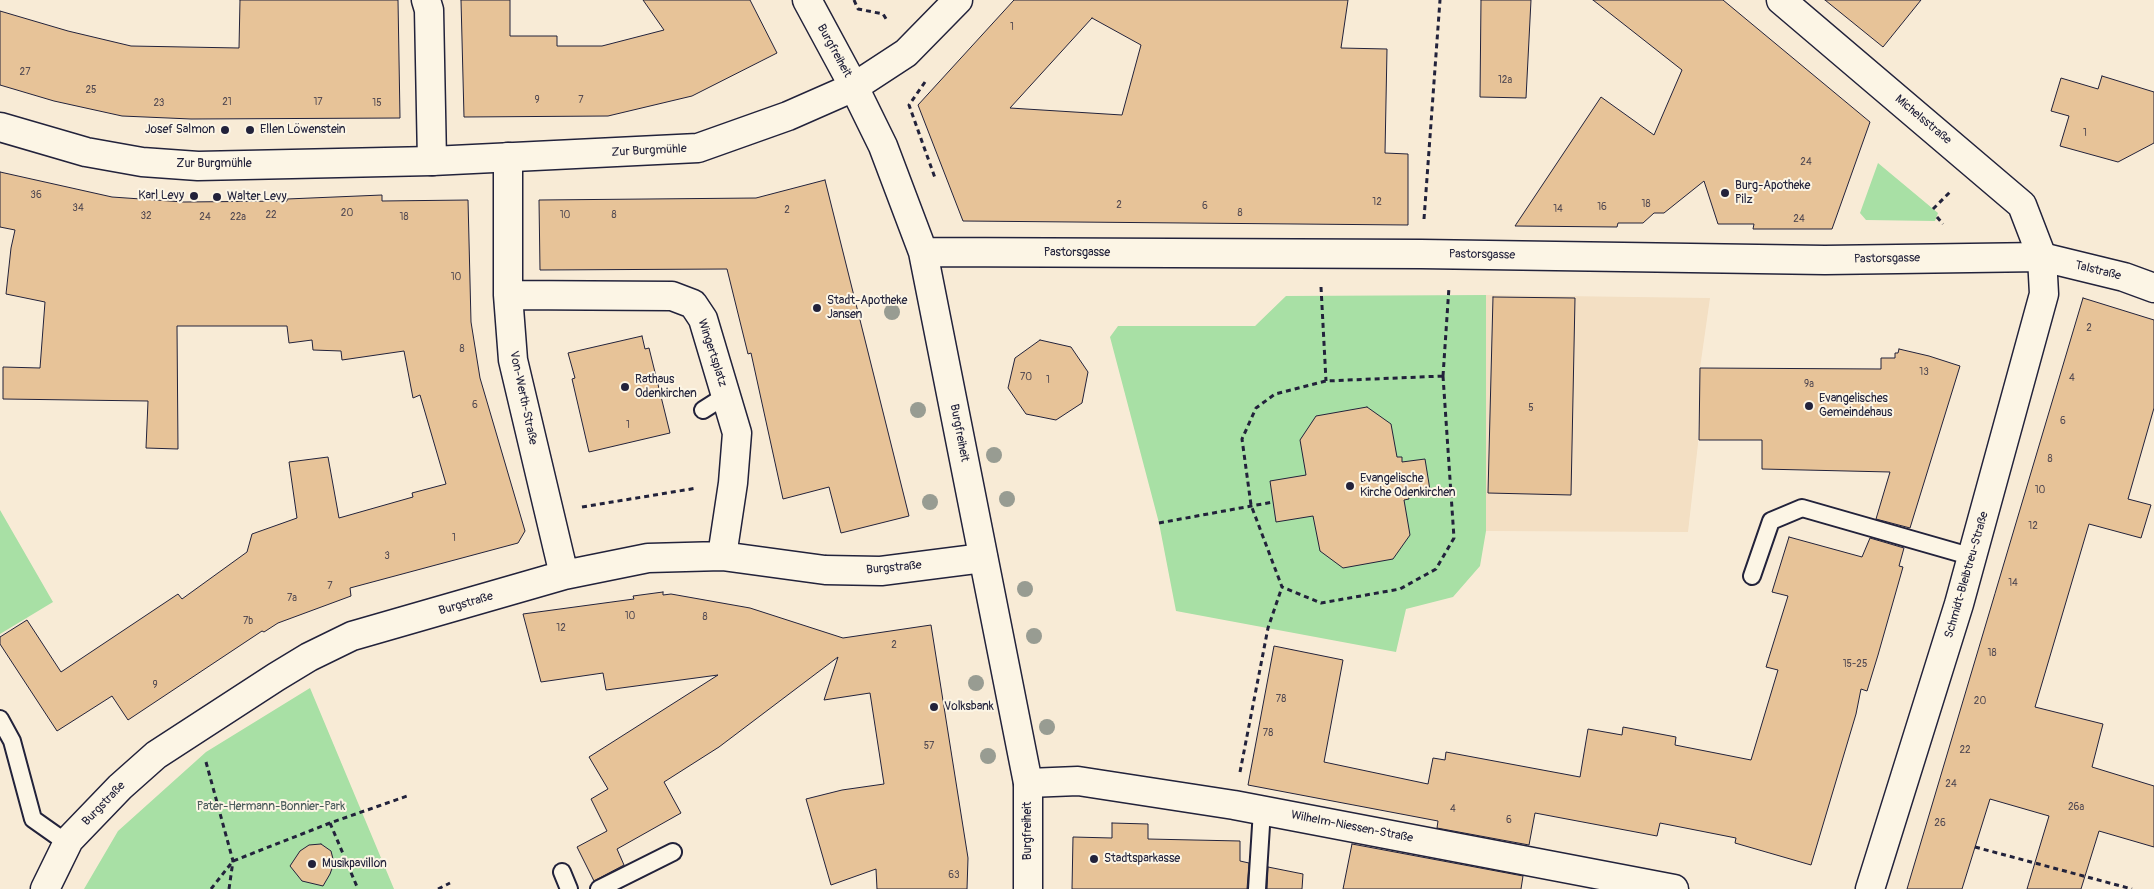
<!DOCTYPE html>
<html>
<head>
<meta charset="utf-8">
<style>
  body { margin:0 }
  canvas { display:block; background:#f8ebd6 }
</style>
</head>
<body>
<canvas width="2154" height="889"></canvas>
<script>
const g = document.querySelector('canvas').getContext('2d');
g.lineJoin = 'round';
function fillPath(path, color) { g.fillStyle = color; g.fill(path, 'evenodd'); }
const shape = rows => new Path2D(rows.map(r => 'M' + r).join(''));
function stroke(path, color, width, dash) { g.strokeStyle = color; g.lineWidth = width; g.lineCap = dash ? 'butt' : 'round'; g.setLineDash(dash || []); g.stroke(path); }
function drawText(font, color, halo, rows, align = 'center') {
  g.font = font + ' Pangolin,sans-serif'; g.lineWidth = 4; g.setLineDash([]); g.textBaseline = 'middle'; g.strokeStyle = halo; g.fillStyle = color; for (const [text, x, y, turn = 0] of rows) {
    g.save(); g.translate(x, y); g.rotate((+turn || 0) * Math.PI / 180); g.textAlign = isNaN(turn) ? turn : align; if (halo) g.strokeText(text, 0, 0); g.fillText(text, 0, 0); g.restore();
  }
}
const built = shape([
  [1486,295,1710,298,1700,368,1698,444,1688,532,1486,531]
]);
const green = shape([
  [1878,163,1938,213,1935,221,1866,220,1860,213],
  [1486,295,1486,531,1480,566,1453,597,1406,609,1396,652,1176,611,1159,523,1110,337,1118,326,1255,326,1286,296],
  [0,510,53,602,0,634],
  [310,688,394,889,84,889,118,831,206,752]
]);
const building = shape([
  [240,0,398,0,400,118,191,119,122,116,54,101,0,85,0,11,68,31,131,46,239,48,240,0],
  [461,0,510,0,510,36,557,36,557,46,602,46,664,30,643,0,750,0,777,53,692,96,608,116,464,117,461,0],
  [1014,0,1348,0,1341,48,1387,49,1385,153,1408,154,1408,225,963,221,918,105,1014,0],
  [1092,18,1141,45,1122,115,1010,108,1092,18],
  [1481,0,1531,0,1526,98,1480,97,1481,0],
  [1593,0,1723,0,1870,122,1832,229,1753,229,1754,224,1718,224,1704,181,1664,213,1654,213,1643,223,1618,223,1617,227,1515,226,1601,97,1654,135,1682,70,1593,0],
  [1825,0,1921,0,1883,47,1825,0],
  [2102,76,2154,92,2154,143,2118,162,2060,146,2069,116,2051,111,2061,78,2098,89,2102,76],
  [0,172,112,197,184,202,287,201,287,199,382,195,382,201,468,200,471,322,480,378,525,531,518,543,350,588,351,596,278,623,264,632,262,631,128,720,112,696,57,731,0,644,0,637,27,620,61,672,178,594,182,599,247,552,252,534,297,518,289,462,328,457,339,518,413,497,412,493,446,484,420,395,413,398,404,351,342,360,341,351,313,350,312,340,289,343,287,326,177,326,178,449,146,448,148,401,3,399,3,367,40,368,45,302,6,294,11,248,15,230,0,227,0,172],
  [825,180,909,516,841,533,829,487,783,499,751,353,748,354,727,269,540,270,539,200,756,198,825,180],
  [1493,297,1575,298,1571,495,1488,493,1493,297],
  [2083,298,2154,320,2154,408,2128,499,2151,505,2141,538,2089,524,2035,707,2103,724,2092,767,2154,786,2154,847,2099,831,2081,889,2027,889,2049,816,1990,799,1962,889,1907,889,2083,298],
  [642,336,645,349,649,348,670,433,589,452,572,379,575,378,568,353,642,336],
  [1040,340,1071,347,1088,372,1082,403,1056,420,1026,414,1008,388,1015,358,1040,340],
  [1899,349,1929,356,1960,366,1910,528,1876,519,1890,472,1762,469,1762,440,1699,440,1700,368,1881,369,1881,358,1895,358,1895,353,1898,353,1899,349],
  [1367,407,1391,424,1397,457,1402,457,1402,462,1425,459,1430,490,1408,495,1409,499,1404,500,1410,535,1393,559,1343,568,1320,551,1313,516,1276,522,1270,481,1306,475,1300,440,1316,416,1367,407],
  [1789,537,1862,557,1870,538,1904,548,1899,566,1903,567,1878,655,1867,691,1861,689,1856,714,1811,865,1735,843,1736,838,1660,823,1657,836,1535,813,1529,845,1437,828,1438,821,1248,785,1274,646,1343,660,1324,762,1428,784,1433,758,1445,760,1446,752,1580,777,1588,729,1622,735,1623,727,1676,737,1675,745,1751,760,1778,670,1766,667,1788,596,1772,592,1789,537],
  [663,592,663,595,671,594,750,608,843,638,931,625,968,858,967,889,877,889,876,869,831,885,806,799,842,790,884,784,870,693,824,700,838,657,719,747,664,782,681,813,617,849,624,865,594,881,577,847,607,831,591,799,608,789,589,757,718,675,606,690,603,673,541,682,523,614,634,599,633,596,663,592],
  [1112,823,1148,824,1148,839,1240,841,1240,861,1249,863,1247,889,1072,889,1073,837,1112,838,1112,823],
  [321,844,331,851,334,863,330,874,323,886,302,881,290,866,300,851,309,845,321,844],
  [1352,844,1523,876,1521,889,1343,889,1352,844],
  [1268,867,1303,874,1302,889,1267,889,1268,867]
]);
const path = shape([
  [854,0,858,9,883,14,888,22],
  [925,82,909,105,935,178],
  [1933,209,1952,190],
  [1937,217,1943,224],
  [1424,219,1440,0],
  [1321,287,1326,381],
  [1443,376,1454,538,1436,569,1400,589,1321,603,1282,587,1251,505,1242,439,1256,408,1275,394,1326,381,1443,376],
  [1443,376,1449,287],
  [582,507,697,488],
  [1159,523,1273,502],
  [206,762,233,861,229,889],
  [1240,772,1268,628,1282,587],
  [330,823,358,889],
  [1975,847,2132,889],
  [211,889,233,861,330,823,410,795],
  [438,889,450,883]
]);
const service = shape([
  [703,410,725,396],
  [1752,576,1771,521,1802,508,1973,557],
  [0,719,12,741,33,819,67,843],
  [562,872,569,889],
  [599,889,673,852],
  [1257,889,1262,810]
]);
const minor = shape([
  [426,0,429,10,432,161],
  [1781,0,2022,205,2042,257,2044,294,1959,604,1870,889],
  [508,157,508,295,513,360,564,575],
  [508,295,672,296,693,304,703,319,737,433,733,483,722,556],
  [1028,783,1078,781,1234,805,1674,889],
  [45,889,69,840,120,787,156,755,276,677,309,657,352,636,564,575,648,558,722,556,825,570,881,571,983,558]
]);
const tertiary = shape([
  [807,0,854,87,883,146,923,252,1028,783,1028,889],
  [923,252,1421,254,1825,260,2042,257,2124,277,2154,288]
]);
const secondary = shape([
  [0,127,86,152,142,162,198,166,432,161,698,148,788,116,854,87,906,53,958,0]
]);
const trees = [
  [892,312],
  [918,410],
  [994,455],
  [1007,499],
  [930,502],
  [1025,589],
  [1034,636],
  [976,683],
  [1047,727],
  [988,756]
];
const markers = [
  [225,130,5,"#22223b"],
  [250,130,5,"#22223b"],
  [1725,193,5,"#22223b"],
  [194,196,5,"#22223b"],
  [217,197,5,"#22223b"],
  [817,308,5,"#22223b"],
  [625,387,5,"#22223b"],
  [1809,406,5,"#22223b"],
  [1350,486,5,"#22223b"],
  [934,707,5,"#22223b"],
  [1094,859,5,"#22223b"],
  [312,864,5,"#22223b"]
];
const numberNames = [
  ["1",1012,27],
  ["27",25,72],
  ["12a",1505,80],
  ["25",91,90],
  ["9",537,100],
  ["7",581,100],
  ["21",227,102],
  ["17",318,102],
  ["23",159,103],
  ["15",377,103],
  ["1",2085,133],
  ["24",1806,162],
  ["36",36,195],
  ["12",1377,202],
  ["18",1646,204],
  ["2",1119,205],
  ["6",1205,206],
  ["16",1602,207],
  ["34",78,208],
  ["14",1558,209],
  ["2",787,210],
  ["20",347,213],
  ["8",1240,213],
  ["22",271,215],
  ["10",565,215],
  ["8",614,215],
  ["32",146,216],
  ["24",205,217],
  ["22a",238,217],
  ["18",404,217],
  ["24",1799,219],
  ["10",456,277],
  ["2",2089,328],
  ["8",462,349],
  ["13",1924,372],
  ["70",1026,377],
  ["4",2072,378],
  ["1",1048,380],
  ["9a",1809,384],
  ["6",475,405],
  ["5",1531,408],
  ["6",2063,421],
  ["1",628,425],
  ["8",2050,459],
  ["10",2040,490],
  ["12",2033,526],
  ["1",454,538],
  ["3",387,556],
  ["14",2013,583],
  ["7",330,586],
  ["7a",292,598],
  ["10",630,616],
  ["8",705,617],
  ["7b",248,621],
  ["12",561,628],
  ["2",894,645],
  ["18",1992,653],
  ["15-25",1855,664],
  ["9",155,685],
  ["78",1281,699],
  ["20",1980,701],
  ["78",1268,733],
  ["57",929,746],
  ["22",1965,750],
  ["24",1951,784],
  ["26a",2076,807],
  ["4",1453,809],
  ["6",1509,820],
  ["26",1940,823],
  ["63",954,875]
];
const streetNames = [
  ["Burgfreiheit",834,51,61],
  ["Michelsstraße",1923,120,40],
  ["Zur Burgmühle",649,151,-3],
  ["Zur Burgmühle",214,164],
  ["Pastorsgasse",1077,253],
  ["Pastorsgasse",1482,255,1],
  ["Pastorsgasse",1887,259,-1],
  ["Talstraße",2098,271,14],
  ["Wingertsplatz",712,353,72],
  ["Von-Werth-Straße",523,398,78],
  ["Burgfreiheit",959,433,79],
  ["Burgstraße",894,568,-5],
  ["Schmidt-Bleibtreu-Straße",1967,575,-74],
  ["Burgstraße",466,604,-16],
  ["Burgstraße",104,804,-46],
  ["Wilhelm-Niessen-Straße",1352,827,11],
  ["Burgfreiheit",1028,831,-90]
];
const poiNames = [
  ["Josef Salmon",215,130,"right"],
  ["Ellen Löwenstein",260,130],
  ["Burg-Apotheke",1735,186],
  ["Pilz",1735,200],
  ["Karl Levy",184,196,"right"],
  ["Walter Levy",227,197],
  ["Stadt-Apotheke",827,301],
  ["Jansen",827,315],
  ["Rathaus",635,380],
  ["Odenkirchen",635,394],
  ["Evangelisches",1819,399],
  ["Gemeindehaus",1819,413],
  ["Evangelische",1360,479],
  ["Kirche Odenkirchen",1360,493],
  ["Volksbank",944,707],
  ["Stadtsparkasse",1104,859],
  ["Musikpavillon",322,864]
];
const parkNames = [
  ["Pater-Hermann-Bonnier-Park",271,807]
];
fillPath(built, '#f3dfc3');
fillPath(green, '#a8e0a5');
fillPath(building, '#e7c398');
stroke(building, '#22223b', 1);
stroke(service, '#22223b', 20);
stroke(minor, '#22223b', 31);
stroke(tertiary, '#22223b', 31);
stroke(secondary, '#22223b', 31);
stroke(path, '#22223b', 3, [5, 4]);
stroke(service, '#fcf5e5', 16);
stroke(minor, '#fcf5e5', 28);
stroke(tertiary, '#fcf5e5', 28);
stroke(secondary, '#fcf5e5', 28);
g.fillStyle = '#989c92';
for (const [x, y] of trees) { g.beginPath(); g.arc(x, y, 8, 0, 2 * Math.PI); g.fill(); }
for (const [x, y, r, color] of markers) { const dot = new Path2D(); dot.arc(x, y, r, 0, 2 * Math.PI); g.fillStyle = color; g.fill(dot); stroke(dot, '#fcf5e5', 2); }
drawText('10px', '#534a52', null, numberNames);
drawText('12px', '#22223b', '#fcf5e5', streetNames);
drawText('12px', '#22223b', '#fcf5e5', poiNames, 'left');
drawText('12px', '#4a5b5b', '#fcf5e5', parkNames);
</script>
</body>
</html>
